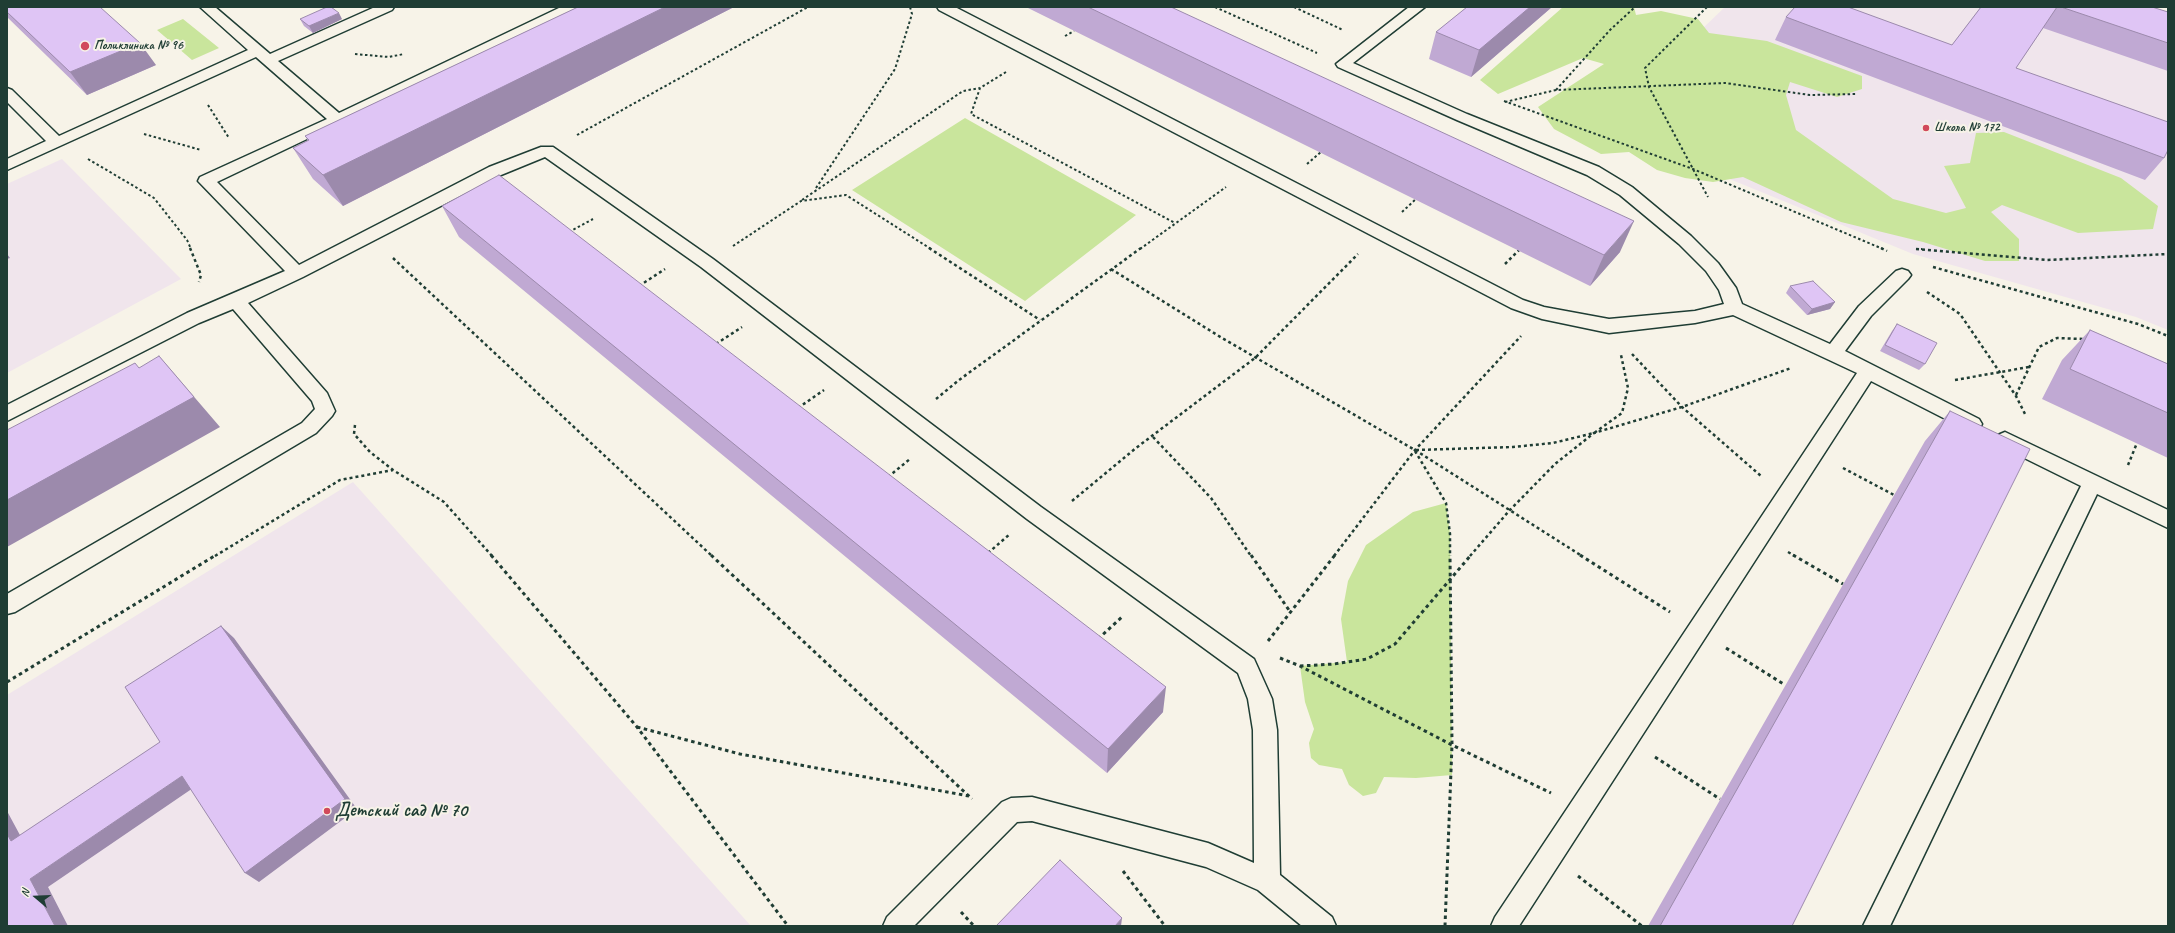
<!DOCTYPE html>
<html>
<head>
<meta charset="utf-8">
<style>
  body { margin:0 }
  #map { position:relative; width:2175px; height:933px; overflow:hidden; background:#f7f3e8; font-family:Caveat,sans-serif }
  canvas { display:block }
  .frame { position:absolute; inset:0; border:8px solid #1f3d34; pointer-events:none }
  .north { position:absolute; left:16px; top:877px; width:40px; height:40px; -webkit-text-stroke:3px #f7f3e8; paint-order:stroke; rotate:289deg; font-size:11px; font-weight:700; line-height:16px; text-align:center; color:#1f3d34 }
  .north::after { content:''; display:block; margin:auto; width:14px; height:18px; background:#1f3d34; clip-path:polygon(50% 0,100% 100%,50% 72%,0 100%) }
</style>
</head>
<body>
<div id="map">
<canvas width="2175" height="933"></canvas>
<div class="frame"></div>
<div class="north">N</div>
</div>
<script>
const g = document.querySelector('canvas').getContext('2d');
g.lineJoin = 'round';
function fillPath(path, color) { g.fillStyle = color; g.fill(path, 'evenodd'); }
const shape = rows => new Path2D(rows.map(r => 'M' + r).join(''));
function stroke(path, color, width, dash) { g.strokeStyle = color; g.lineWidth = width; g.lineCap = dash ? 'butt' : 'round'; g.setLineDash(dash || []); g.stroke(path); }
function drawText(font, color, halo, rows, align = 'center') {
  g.font = font + ' Caveat,sans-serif'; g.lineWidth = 4; g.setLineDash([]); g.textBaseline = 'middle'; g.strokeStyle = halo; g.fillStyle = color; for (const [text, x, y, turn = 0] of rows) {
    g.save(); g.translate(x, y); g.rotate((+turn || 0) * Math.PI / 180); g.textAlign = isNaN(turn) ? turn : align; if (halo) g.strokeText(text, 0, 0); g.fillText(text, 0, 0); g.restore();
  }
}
const built = shape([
  [1725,7,2151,7,2168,12,2168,330,2136,317,1913,254,1705,169,1656,73],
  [62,159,181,279,7,373,7,184],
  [353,482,751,926,7,926,7,695]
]);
const green = shape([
  [1563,7,1634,7,1636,15,1661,11,1698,19,1709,33,1767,41,1862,76,1862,89,1837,97,1790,82,1786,95,1796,130,1893,199,1946,213,1966,208,1944,166,1970,163,1976,133,2004,132,2121,178,2158,206,2153,229,2078,233,2002,205,1991,212,2019,239,2019,261,1985,261,1923,242,1841,222,1743,177,1713,182,1685,178,1657,170,1629,152,1601,154,1554,129,1538,107,1604,64,1583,58,1498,94,1480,80],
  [183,19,219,48,192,60,157,30],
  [965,118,1136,215,1025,301,852,190],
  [1446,503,1450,534,1452,775,1416,778,1384,777,1376,793,1363,796,1349,785,1342,769,1319,765,1311,758,1309,743,1314,729,1305,702,1300,666,1347,662,1341,619,1348,581,1366,545,1413,512]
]);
const pathFar2 = shape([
  [1215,7,1317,53],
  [1294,7,1343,30],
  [1707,7,1645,68,1649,87,1708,197],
  [1065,36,1074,31],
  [355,54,389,57,404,54],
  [1006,72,980,88,971,114,1175,223],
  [1556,90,1610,30,1635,7],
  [1504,101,1693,169,1883,249],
  [1505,102,1556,90,1725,83,1810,95,1856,94],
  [208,105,229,138],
  [144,134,201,150],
  [577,135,808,7],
  [88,159,154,198,187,240,191,249],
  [1307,164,1321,152],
  [816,188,895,69,912,14,910,7],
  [802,200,963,91,980,88],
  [1402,212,1416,199],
  [569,232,593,219],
  [733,246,801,201,846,195,931,249],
  [1140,249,1226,187],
  [1916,249,1922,249]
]);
const pathFar1 = shape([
  [190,248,201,275,199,282],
  [929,248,1040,320],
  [1881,248,1887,251],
  [1916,249,2047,260,2168,254],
  [393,258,712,556],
  [1505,264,1519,250],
  [1933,267,2138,324,2168,336],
  [1111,269,1222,338,1415,450,1582,556],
  [639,286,665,269],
  [1927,292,1960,314,2016,396,2026,416],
  [716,344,742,327],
  [1632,354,1682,407,1761,476],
  [1955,380,2029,367],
  [2016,395,2039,347,2057,338,2083,339],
  [936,399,959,380,1141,248],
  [798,408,824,390],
  [355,425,354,434,370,452,393,470,444,502,492,556],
  [1153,437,1211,498,1251,556],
  [1416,450,1513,447,1553,443,1594,433,1622,413,1628,388,1621,355],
  [1415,451,1446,503,1450,534,1450,556],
  [2128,465,2137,443],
  [1843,468,1894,495],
  [888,477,910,459],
  [1072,501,1136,448,1255,358,1358,254],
  [1788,552,1795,556],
  [988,553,1010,534],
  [215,556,340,480,393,470],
  [1334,556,1415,450,1521,336],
  [1470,556,1509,511,1555,464,1594,433,1682,407,1791,368]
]);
const path = shape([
  [491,555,637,727,788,926],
  [711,555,972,799],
  [1251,555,1291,613],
  [1580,555,1670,612],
  [1793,555,1843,584],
  [1098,639,1123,616],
  [1268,641,1335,555],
  [1726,648,1785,685],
  [1280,658,1300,666,1452,745,1551,793],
  [1300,666,1334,664,1367,659,1395,644,1471,555],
  [7,682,216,555],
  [637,727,740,754,969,796],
  [1655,757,1720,799],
  [1123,871,1165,926],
  [1578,876,1642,926],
  [961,912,974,926],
  [1445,926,1452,745,1450,555]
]);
const service = shape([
  [200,7,215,7,270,54,375,7,394,7,392,10,278,61,339,113,561,7,579,7,577,10,217,182,299,265,489,167,541,147,553,147,713,259,1041,507,1254,659,1272,699,1277,730,1280,875,1332,917,1336,926,1302,926,1258,890,1206,867,1032,821,1017,822,914,926,883,926,887,917,1002,802,1011,798,1032,797,1208,843,1254,863,1253,730,1248,699,1238,673,1027,519,701,267,545,157,501,175,303,277,248,303,327,393,335,411,332,416,316,433,15,612,7,614,7,594,302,423,315,409,312,401,233,309,199,323,7,421,7,405,187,313,285,271,198,181,200,177,327,119,256,57,7,170,7,159,46,141,7,102,7,88,12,90,59,136,248,50,200,7],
  [937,7,955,7,1523,300,1544,307,1609,319,1695,311,1724,304,1719,290,1706,271,1679,244,1620,195,1587,175,1457,120,1338,67,1336,64,1409,7,1425,7,1353,63,1467,114,1599,167,1632,187,1691,236,1718,263,1736,288,1742,304,1830,344,1859,306,1896,271,1902,269,1908,271,1911,275,1908,279,1871,316,1845,351,1979,419,1982,424,1979,429,1972,431,1965,429,1871,381,1519,926,1491,926,1495,917,1857,373,1733,315,1695,323,1609,333,1542,319,1511,308,939,10,937,7],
  [2005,432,2168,510,2168,528,2097,494,1890,926,1863,926,2081,486,1998,445,1995,440,1998,435,2005,432]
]);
const wall = shape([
  [7,7,156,65,87,95,7,17],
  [578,7,734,7,343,206,313,179,293,148,308,141,305,136],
  [1026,7,1171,7,1620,252,1590,286],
  [1467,7,1552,7,1471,77,1429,59,1436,32],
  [1981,7,2152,7,2168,12,2168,71,2043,28,2016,68,2164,158,2145,180,1775,40,1786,17,1952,45],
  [300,19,342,19,313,33,304,26],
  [442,206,1163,712,1107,773,459,237],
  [1790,286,1835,302,1830,309,1807,315,1786,293],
  [1897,324,1925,364,1919,370,1880,351,1892,331],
  [2090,330,2168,364,2168,458,2042,399,2062,360],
  [1950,411,1792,926,1648,926,1925,441]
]);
const shadedWall = shape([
  [665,7,734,7,343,206,323,175],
  [1530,7,1552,7,1471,77,1479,50],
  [339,13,342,19,313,33,309,26],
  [140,43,156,65,87,95,70,72],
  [1634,221,1620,252,1590,286,1604,255],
  [7,254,10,258,7,259],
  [1835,302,1830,309,1807,315,1812,309],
  [159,356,220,427,7,547,7,500],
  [221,626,234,638,357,809,259,882,245,873],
  [1166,687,1163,712,1107,773,1108,749],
  [182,776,196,786,48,887,68,926,55,926,30,879],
  [7,811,28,850,11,841,7,834],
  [1122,918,1121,926,1115,926]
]);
const building = shape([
  [7,7,100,7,140,43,70,72,7,12,7,7],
  [327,7,331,7,339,13,309,26,300,19,327,7],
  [578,7,665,7,323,175,293,148,309,140,305,136,578,7],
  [1088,7,1171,7,1634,221,1604,255,1088,7],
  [1467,7,1530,7,1479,50,1436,32,1467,7],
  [1795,7,1848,7,1952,45,1981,7,2057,7,2016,68,2168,122,2168,150,2164,158,1786,17,1795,7],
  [2061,7,2152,7,2168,12,2168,43,2061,7],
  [499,175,1166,687,1108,749,442,206,499,175],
  [1813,281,1835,302,1812,309,1790,286,1813,281],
  [1897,324,1937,343,1925,364,1885,345,1897,324],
  [2090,330,2168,364,2168,413,2070,369,2090,330],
  [159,356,194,397,7,500,7,430,135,363,139,368,159,356],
  [1950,411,2030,449,1792,926,1660,926,1950,411],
  [221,626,345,799,245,873,182,776,30,879,55,926,7,926,7,834,11,841,160,742,125,687,221,626],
  [1060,860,1122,918,1115,926,996,926,1060,860]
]);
const markers = [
  [85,46,5,"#d1495b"],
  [1926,128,4,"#d1495b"],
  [327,811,4,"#d1495b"]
];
const farPoinames = [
  ["Поликлиника № 96",94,46],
  ["Школа № 172",1934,128]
];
const nearPoinames = [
  ["Детский сад № 70",335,811]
];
fillPath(built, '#f0e5ec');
fillPath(green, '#c9e59c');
stroke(service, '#1f3d34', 3);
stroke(pathFar2, '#1f3d34', 2, [2.5, 2.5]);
stroke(pathFar1, '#1f3d34', 2.5, [3, 3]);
stroke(path, '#1f3d34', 3, [3.5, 3.5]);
fillPath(service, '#f7f3e8');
fillPath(wall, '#c0a9d3');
fillPath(shadedWall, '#9c8aac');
fillPath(building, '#dfc5f5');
stroke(building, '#9c8aac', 1);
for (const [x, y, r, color] of markers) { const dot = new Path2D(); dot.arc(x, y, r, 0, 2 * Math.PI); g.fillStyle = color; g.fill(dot); stroke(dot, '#f7f3e8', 1.5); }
drawText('bold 13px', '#1f3d34', '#f7f3e8', farPoinames, 'left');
drawText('bold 19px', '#1f3d34', '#f7f3e8', nearPoinames, 'left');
</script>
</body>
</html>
